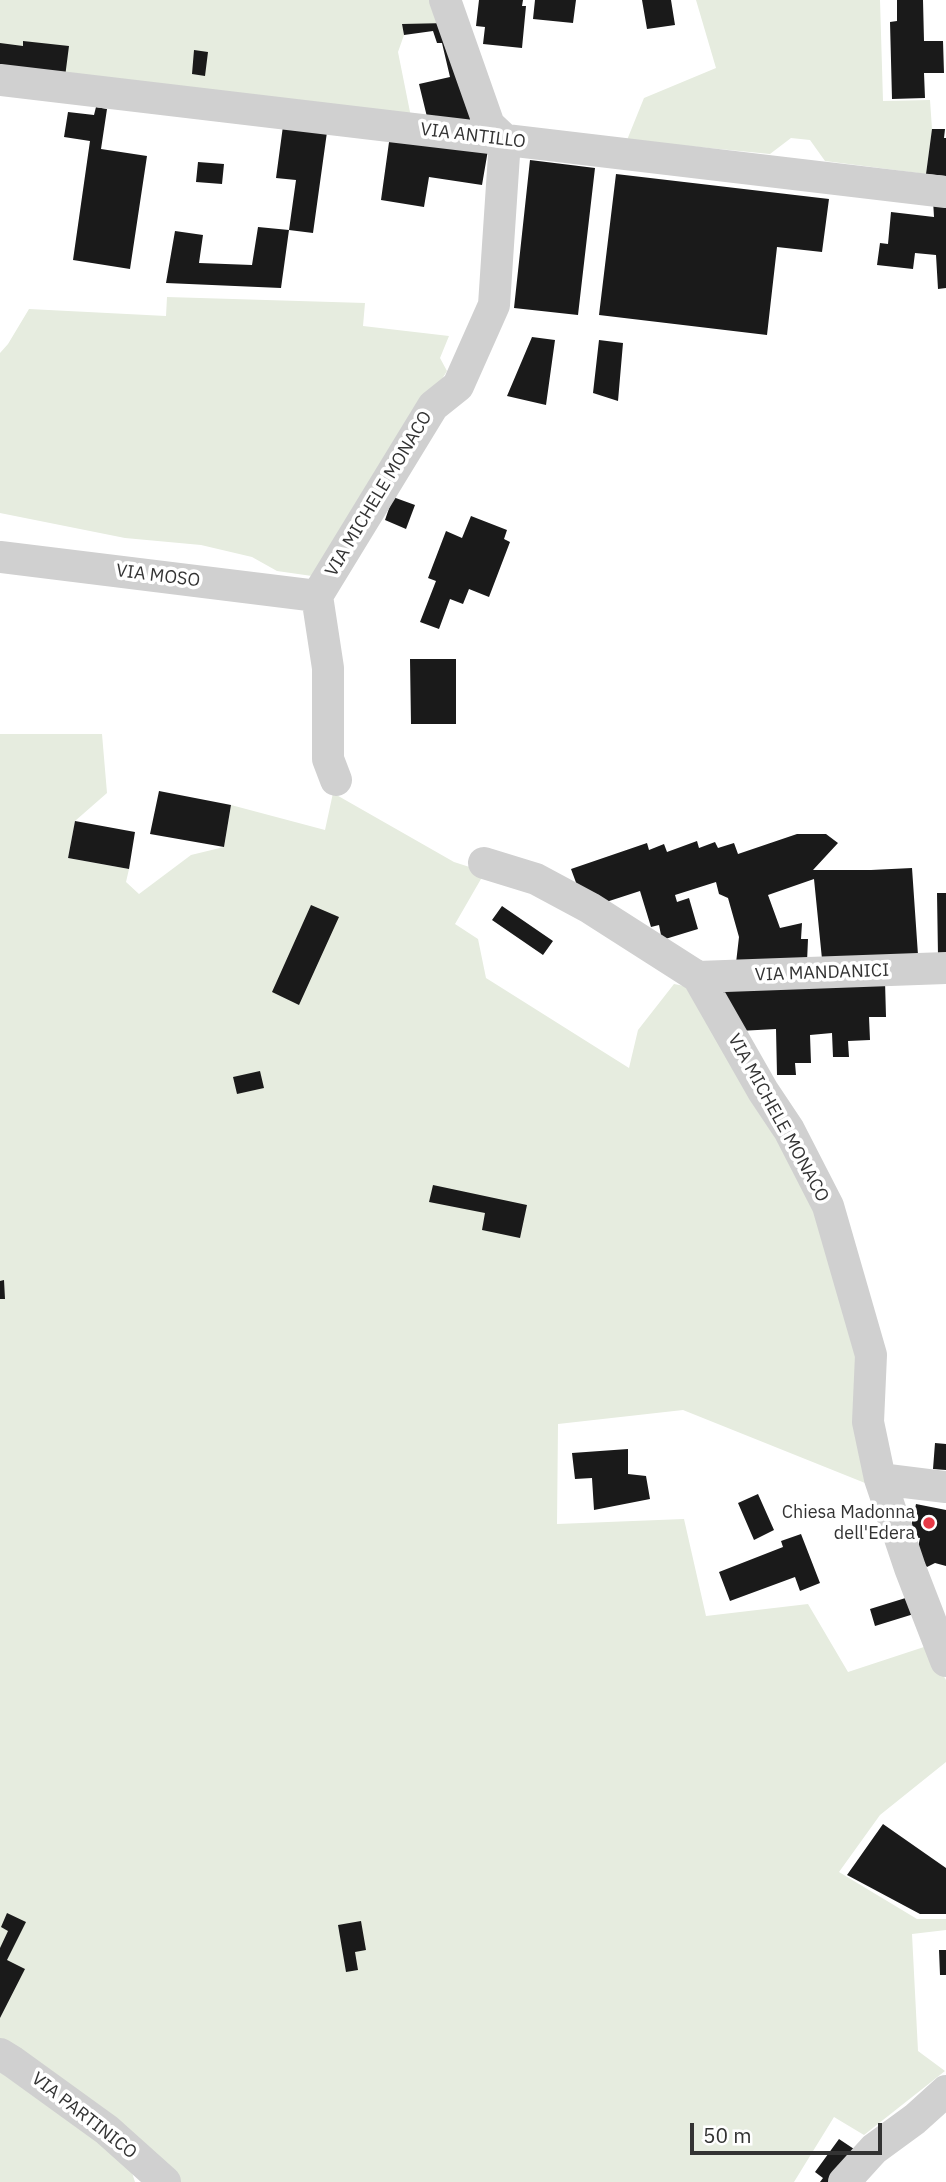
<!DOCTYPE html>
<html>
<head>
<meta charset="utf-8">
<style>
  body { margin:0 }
  #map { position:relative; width:946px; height:2182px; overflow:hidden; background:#fff; font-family:"IBM Plex Sans",sans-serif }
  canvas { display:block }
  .scale { position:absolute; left:690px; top:2123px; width:192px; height:32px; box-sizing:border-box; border:4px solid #333; border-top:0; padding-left:9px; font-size:21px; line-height:24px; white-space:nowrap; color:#333; -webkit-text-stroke:5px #fff; paint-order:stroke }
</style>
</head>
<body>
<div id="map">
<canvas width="946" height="2182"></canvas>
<div class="scale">50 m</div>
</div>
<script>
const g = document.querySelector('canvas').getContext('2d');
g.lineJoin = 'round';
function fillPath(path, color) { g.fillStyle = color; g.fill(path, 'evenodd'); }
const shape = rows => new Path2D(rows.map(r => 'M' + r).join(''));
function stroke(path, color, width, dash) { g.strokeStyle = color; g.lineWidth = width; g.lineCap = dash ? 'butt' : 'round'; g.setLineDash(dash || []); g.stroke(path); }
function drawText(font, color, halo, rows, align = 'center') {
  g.font = font + ' "IBM Plex Sans",sans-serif'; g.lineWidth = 7; g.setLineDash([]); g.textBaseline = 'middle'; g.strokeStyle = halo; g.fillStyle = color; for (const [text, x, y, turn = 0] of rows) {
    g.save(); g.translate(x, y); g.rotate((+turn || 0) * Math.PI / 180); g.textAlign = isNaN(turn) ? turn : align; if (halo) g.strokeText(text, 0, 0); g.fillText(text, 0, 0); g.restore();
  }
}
const green = shape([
  [0,0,439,0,447,23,402,25,404,35,398,52,411,117,0,69],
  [696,0,880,0,883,101,930,100,932,129,926,174,825,161,810,140,791,138,770,154,627,140,644,98,716,68],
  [167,297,365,303,363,326,449,336,440,358,447,371,319,577,277,571,252,557,201,545,125,538,0,513,0,353,8,344,29,309,166,316],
  [0,734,102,734,107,793,75,821,68,858,129,869,126,882,139,894,191,855,224,847,231,805,325,830,333,793,454,862,485,872,455,924,478,939,486,978,629,1068,638,1030,674,984,695,988,821,1207,864,1356,865,1483,683,1410,558,1424,557,1524,684,1519,706,1616,808,1604,848,1672,927,1646,946,1680,946,1762,880,1815,839,1872,917,1919,946,1919,946,1930,912,1934,918,2051,945,2071,864,2135,834,2117,794,2182,176,2182,0,2042],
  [0,2066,127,2157,135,2182,0,2182]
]);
const building = shape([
  [479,0,523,0,522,6,526,6,522,48,483,44,485,27,476,26],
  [535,0,576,0,573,23,533,19],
  [642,0,671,0,675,25,647,29],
  [897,0,923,0,924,41,943,41,944,73,924,73,925,98,892,99,890,22,897,21],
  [447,23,481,126,428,121,419,84,450,77,442,43,437,43,433,31,404,35,402,24],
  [23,41,69,46,65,77,0,69,0,43,23,46],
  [194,50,208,52,205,76,192,74],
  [96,107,107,109,101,149,147,156,130,269,73,260,90,141,64,137,68,112,94,115],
  [283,126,327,132,313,233,289,230,296,180,276,178],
  [932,129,945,129,944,138,946,138,946,176,926,174],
  [390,135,488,150,482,185,429,177,424,207,381,200],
  [530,160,595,168,578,315,514,308],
  [198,162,224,164,222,184,196,182],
  [616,174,829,199,822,252,777,247,767,335,599,315],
  [933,200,946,202,946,288,938,289,936,255,915,253,913,269,877,265,880,243,888,244,891,212,934,217],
  [258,227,289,230,281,288,166,283,175,231,203,235,199,263,252,265],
  [532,337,555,340,546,405,507,396],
  [599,340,623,343,618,401,593,393],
  [393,497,415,505,406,529,385,520],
  [471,516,507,530,504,539,510,542,489,597,469,589,463,604,450,599,439,629,420,622,436,581,428,578,446,531,462,538],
  [410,659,456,659,456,724,411,724],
  [159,791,231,805,224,847,150,834],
  [75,821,135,832,129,869,68,858],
  [797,834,826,834,838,843,813,870,871,870,912,868,918,955,822,959,814,879,768,895,780,928,802,923,801,939,808,939,807,962,736,963,739,937,728,898,719,894,716,882,675,895,677,902,689,898,698,929,662,940,659,925,651,927,640,891,603,903,578,888,571,869,647,843,649,850,664,844,667,852,697,841,699,848,715,842,718,848,734,843,738,854],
  [937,893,946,893,946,956,938,956],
  [311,905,339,917,299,1005,272,992],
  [502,906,553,941,543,955,492,920],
  [885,981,886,1017,869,1017,870,1040,848,1041,849,1057,833,1057,832,1033,810,1035,811,1063,795,1063,796,1075,777,1075,776,1029,739,1031,721,987],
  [260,1071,264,1088,237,1094,233,1077],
  [433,1185,527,1205,520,1238,482,1230,485,1213,429,1202],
  [4,1280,5,1299,0,1299,0,1281],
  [935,1443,946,1444,946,1470,933,1469],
  [628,1449,628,1474,646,1476,650,1499,594,1510,592,1478,575,1479,572,1453],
  [758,1494,774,1530,754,1540,738,1503],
  [916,1504,946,1510,946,1566,935,1563,927,1567,916,1557,920,1538,909,1536],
  [801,1534,820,1583,800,1591,795,1577,730,1601,719,1572,783,1547,781,1541],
  [912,1596,917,1613,875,1626,870,1609],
  [883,1824,946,1868,946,1914,920,1914,847,1875],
  [7,1913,26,1922,7,1960,25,1969,0,2018,0,1948,8,1931,1,1927],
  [361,1921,366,1950,355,1952,358,1970,346,1972,338,1925],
  [939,1950,946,1950,946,1975,940,1975],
  [839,2139,857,2151,835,2182,820,2182,823,2178,815,2172]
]);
const minor = shape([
  [0,80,946,192],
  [0,557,317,596],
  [336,780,328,759,328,668,317,596,433,406,458,386,494,305,505,140,489,125,445,0],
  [484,863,536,879,590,908,698,977,763,1091,789,1130,828,1206,871,1355,868,1422,880,1479,946,1487],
  [698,977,946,968],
  [880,1479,910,1568,946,1661],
  [0,2054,13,2062,107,2130,165,2182],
  [844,2182,874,2149,915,2119,946,2091]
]);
const markers = [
  [929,1523,7,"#e63946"]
];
const streetNames = [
  ["VIA ANTILLO",473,136,7],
  ["VIA MICHELE MONACO",379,494,-59],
  ["VIA MOSO",158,576,7],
  ["VIA MANDANICI",822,973,-2],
  ["VIA MICHELE MONACO",778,1118,61],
  ["VIA PARTINICO",84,2116,38]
];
const poiNames = [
  ["Chiesa Madonna",915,1513],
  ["dell'Edera",915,1534]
];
fillPath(green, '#e6ecdf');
fillPath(building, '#1a1a1a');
stroke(minor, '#d0d0d0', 32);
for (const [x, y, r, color] of markers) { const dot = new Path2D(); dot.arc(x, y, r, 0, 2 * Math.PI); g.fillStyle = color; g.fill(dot); stroke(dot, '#fff', 2.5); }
drawText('18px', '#333', '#fff', streetNames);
drawText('18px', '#333', '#fff', poiNames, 'right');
</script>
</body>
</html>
